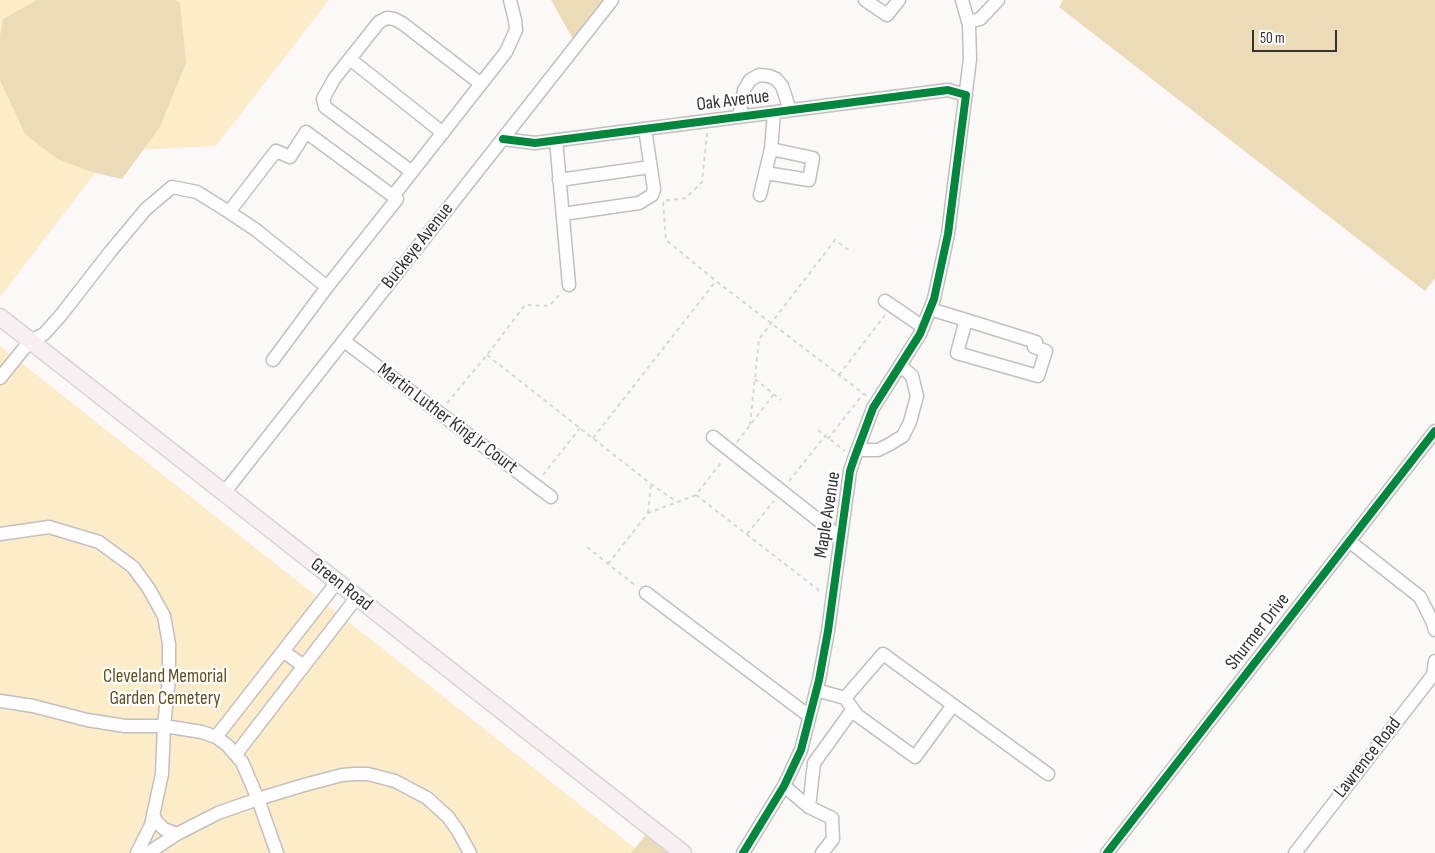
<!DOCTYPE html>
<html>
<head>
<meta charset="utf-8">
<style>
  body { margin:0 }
  #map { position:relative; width:1435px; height:853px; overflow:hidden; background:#fdf8f8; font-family:"Sofia Sans Condensed",sans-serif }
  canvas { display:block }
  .scale { position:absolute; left:1252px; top:30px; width:85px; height:22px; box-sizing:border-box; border:2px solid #363231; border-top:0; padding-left:6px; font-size:15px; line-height:18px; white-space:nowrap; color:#363231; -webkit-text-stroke:4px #fff; paint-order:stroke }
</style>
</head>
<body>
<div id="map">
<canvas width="1435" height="853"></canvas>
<div class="scale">50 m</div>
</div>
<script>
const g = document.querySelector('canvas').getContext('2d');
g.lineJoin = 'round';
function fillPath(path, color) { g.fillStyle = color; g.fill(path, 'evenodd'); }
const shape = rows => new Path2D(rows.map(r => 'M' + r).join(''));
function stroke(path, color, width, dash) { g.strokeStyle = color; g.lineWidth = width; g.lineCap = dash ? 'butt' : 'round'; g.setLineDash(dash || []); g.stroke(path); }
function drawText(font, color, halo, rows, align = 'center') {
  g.font = font + ' "Sofia Sans Condensed",sans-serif'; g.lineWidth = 4.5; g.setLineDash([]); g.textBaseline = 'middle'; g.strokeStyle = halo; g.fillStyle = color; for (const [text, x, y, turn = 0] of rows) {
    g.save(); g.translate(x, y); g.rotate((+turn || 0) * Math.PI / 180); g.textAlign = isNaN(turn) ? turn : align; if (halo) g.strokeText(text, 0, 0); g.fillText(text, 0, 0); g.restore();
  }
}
const green = shape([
  [0,0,329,0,216,146,112,151,0,297],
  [0,346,636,849,633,853,0,853]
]);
const forest = shape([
  [37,0,175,0,180,3,186,63,160,127,122,179,95,173,57,159,25,134,0,80,0,36,3,19],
  [551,0,604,0,573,39],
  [1063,0,1435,0,1435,278,1425,291,1059,7],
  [651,828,683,853,631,853]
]);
const path = shape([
  [707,133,702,182,686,198,663,201,666,240,716,281,868,397],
  [487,355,651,484,677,502],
  [839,375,885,315],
  [755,379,781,400],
  [447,403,487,355,525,305,549,306,560,294],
  [750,425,759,339,835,240,849,250],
  [818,430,845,451],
  [593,438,716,281],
  [828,439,863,394],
  [737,442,774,394],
  [543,475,580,428],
  [789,481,825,436],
  [696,495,821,592],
  [648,513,651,484],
  [747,534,774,501],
  [587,547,636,586],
  [608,564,648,513,696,495,723,460]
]);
const minor = shape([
  [865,0,887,15,899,0],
  [968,22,980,19,998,0],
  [350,59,443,133],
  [739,117,744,90,750,80,759,75,769,76,776,79,782,86,790,110],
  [503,139,535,143,948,90,966,95],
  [556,140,569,285],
  [412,172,325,107,323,99,334,79,379,22,387,18,394,19,402,23,481,84],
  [766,173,809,180,813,158,771,149],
  [559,180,650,167],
  [760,195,771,149,774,113],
  [393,196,506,52,516,30,515,20,510,0],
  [563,214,639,203,652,195,654,189,645,129],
  [885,301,923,327],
  [930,309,966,320,1036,342,1034,347,1046,351,1038,376,957,353,966,320],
  [344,341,551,497],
  [273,360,327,287],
  [0,378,30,341,44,334,61,315,110,252,146,209,172,187,197,192,229,212,256,230,327,287,397,199,306,132,290,157,276,151,229,212],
  [713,437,841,538],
  [857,450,878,450,890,444,903,436,910,422,917,396,912,376,900,365],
  [224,493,612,0],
  [0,534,49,527,99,542,133,567,149,589,164,616,169,644,169,678,164,726,162,774,151,825,137,853],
  [1349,541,1420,597,1432,621,1435,630],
  [646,593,809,716],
  [284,652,304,666],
  [816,690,845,698,883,654,1048,774],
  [845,698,857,715,915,757,953,705],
  [0,701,33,706,87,720,125,726,164,726,202,732,216,737,227,745,242,762,258,799,277,853],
  [216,737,337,582],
  [236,754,357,597],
  [784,786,809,807,832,818,833,839,822,853],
  [809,807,814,763,853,709],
  [153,814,156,821,164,829,177,834],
  [148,853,177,834,218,813,258,799,304,785,342,775,355,774,368,774,395,781,427,798,448,817,458,831,470,853],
  [743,853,784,786,801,750,819,680,828,631,850,471,854,459,873,408,920,334,934,299,948,234,970,59,969,25,962,0],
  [1107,853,1435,431],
  [1295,853,1433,675,1435,661]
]);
const major = shape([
  [0,317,683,853]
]);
const cycleway = shape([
  [503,139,535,143,948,90,966,95,948,234,934,299,920,334,873,408,854,459,850,471,828,631,819,680,801,750,784,786,743,853],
  [1107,853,1435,431]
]);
const streetNames = [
  ["Oak Avenue",733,101,-7],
  ["Buckeye Avenue",418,246,-52],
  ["Martin Luther King Jr Court",447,419,37],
  ["Maple Avenue",828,515,-81],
  ["Green Road",341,585,38],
  ["Shurmer Drive",1258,632,-52],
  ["Lawrence Road",1368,758,-52]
];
const parkNames = [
  ["Cleveland Memorial",165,677],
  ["Garden Cemetery",165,699]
];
fillPath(green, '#fdecca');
fillPath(forest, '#ebdbb8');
stroke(minor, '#c3bfbe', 15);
stroke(major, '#d6d4d3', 19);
stroke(path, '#d8d7d7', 2, [4, 4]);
stroke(minor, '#fffefe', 12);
stroke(major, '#f7eff1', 16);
stroke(cycleway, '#00873e', 8);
drawText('19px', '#363231', '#fff', streetNames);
drawText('19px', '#614f1f', '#fff', parkNames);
</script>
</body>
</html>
